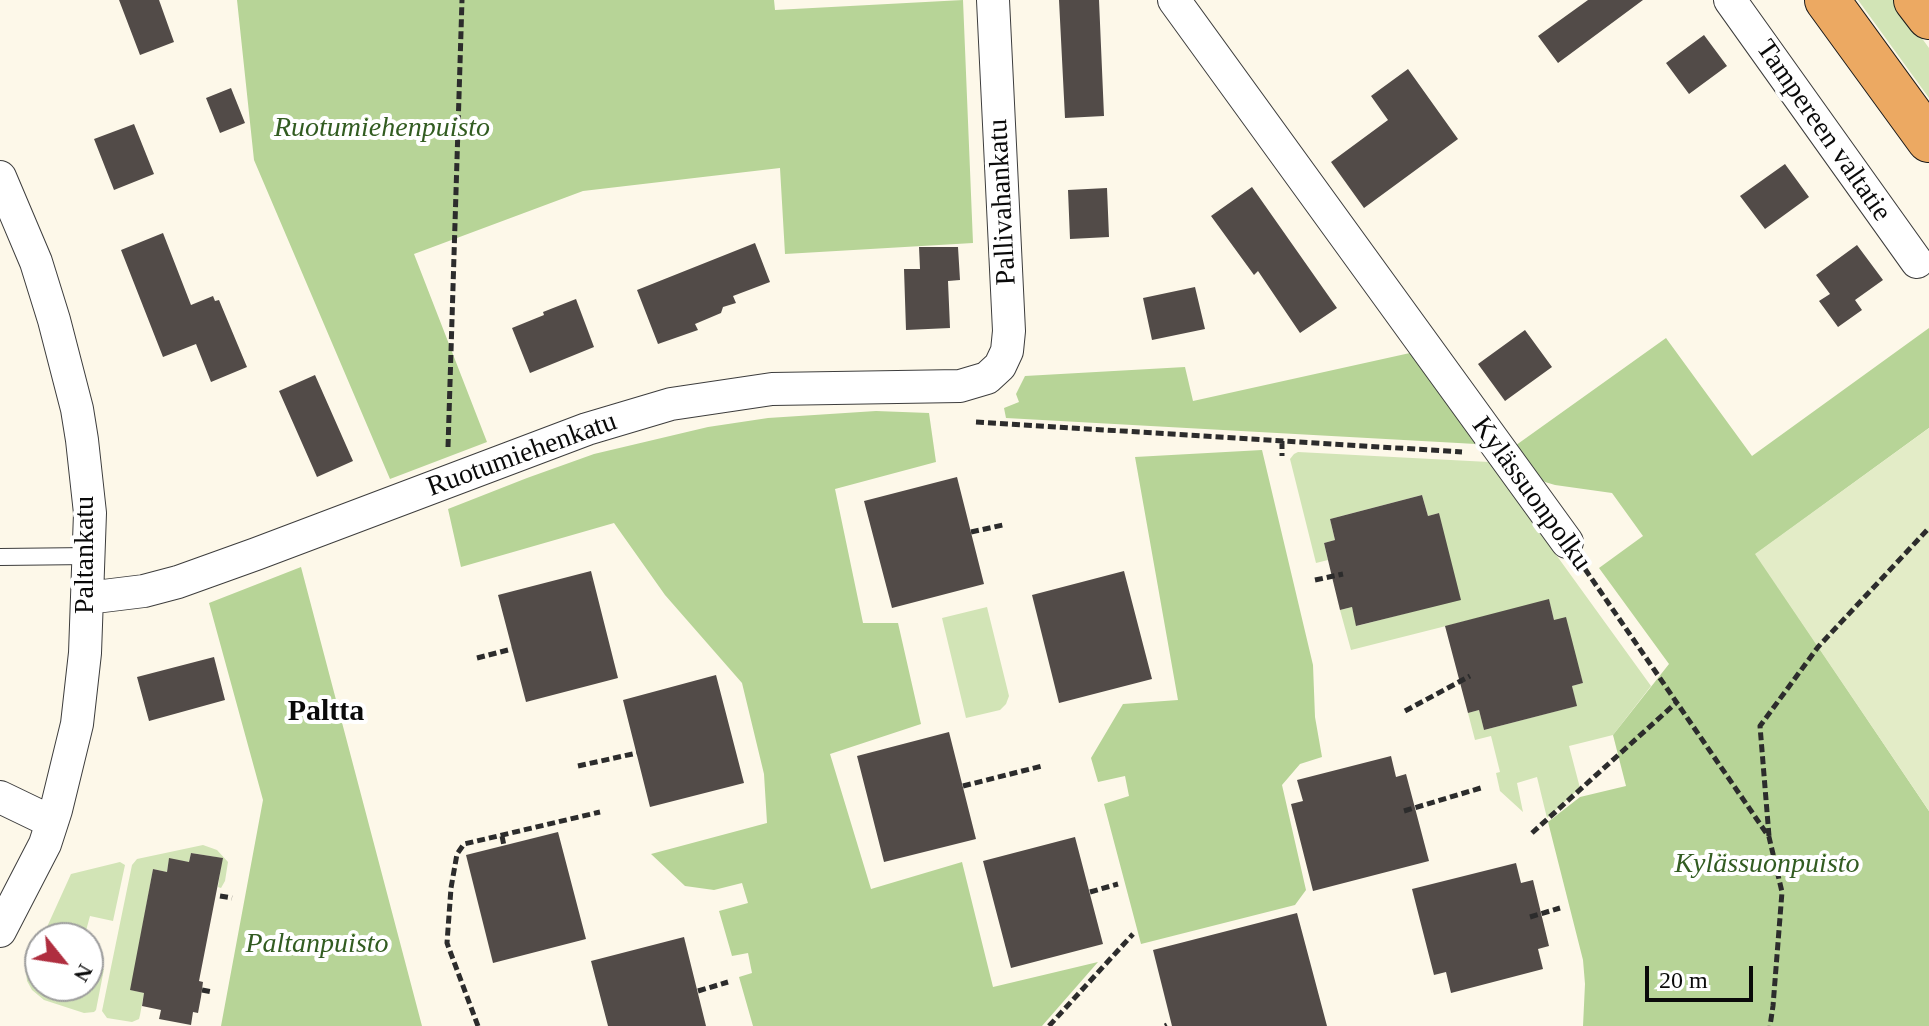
<!DOCTYPE html>
<html>
<head>
<meta charset="utf-8">
<style>
  body { margin:0 }
  #map { position:relative; width:1929px; height:1026px; overflow:hidden; background:#fdf8e9; font-family:"Times New Roman",serif }
  canvas { display:block }
  .north { position:absolute; left:24px; top:922px; width:80px; height:80px; box-sizing:border-box; background:#fff; border:2px solid #9d9d9d; border-radius:50%; rotate:120deg; font-size:22px; font-weight:700; line-height:32px; text-align:center; color:#0a0a0a }
  .north::after { content:''; display:block; margin:auto; width:28px; height:36px; background:#af2e3f; clip-path:polygon(50% 0,100% 100%,50% 72%,0 100%) }
  .scale { position:absolute; left:1645px; top:966px; width:108px; height:36px; box-sizing:border-box; border:4px solid #0a0a0a; border-top:0; padding-left:10px; font-size:24px; line-height:28px; white-space:nowrap; color:#0a0a0a; -webkit-text-stroke:6px #fff; paint-order:stroke }
</style>
</head>
<body>
<div id="map">
<canvas width="1929" height="1026"></canvas>
<div class="north">N</div>
<div class="scale">20 m</div>
</div>
<script>
const g = document.querySelector('canvas').getContext('2d');
g.lineJoin = 'round';
function fillPath(path, color) { g.fillStyle = color; g.fill(path, 'evenodd'); }
const shape = rows => new Path2D(rows.map(r => 'M' + r).join(''));
function stroke(path, color, width, dash) { g.strokeStyle = color; g.lineWidth = width; g.lineCap = dash ? 'butt' : 'round'; g.setLineDash(dash || []); g.stroke(path); }
function drawText(font, color, halo, rows, align = 'center') {
  g.font = font + ' "Times New Roman",serif'; g.lineWidth = 8; g.setLineDash([]); g.textBaseline = 'middle'; g.strokeStyle = halo; g.fillStyle = color; for (const [text, x, y, turn = 0] of rows) {
    g.save(); g.translate(x, y); g.rotate((+turn || 0) * Math.PI / 180); g.textAlign = isNaN(turn) ? turn : align; if (halo) g.strokeText(text, 0, 0); g.fillText(text, 0, 0); g.restore();
  }
}
const green = shape([
  [1858,0,1894,0,1929,48,1929,98],
  [1298,452,1489,462,1651,686,1613,735,1569,746,1580,788,1547,818,1537,777,1517,783,1523,812,1500,791,1496,773,1500,772,1491,736,1475,740,1468,713,1479,710,1484,730,1576,706,1572,686,1583,683,1578,666,1554,620,1549,600,1351,650,1340,610,1352,607,1357,626,1449,602,1439,513,1428,516,1422,495,1330,519,1335,540,1324,543,1328,560,1316,563,1290,459,1294,454],
  [987,607,1009,696,1006,704,1000,710,966,718,942,618],
  [203,845,217,850,228,862,225,881,221,888,218,887,222,858,191,853,189,862,169,859,167,872,153,869,131,990,144,993,140,1015,139,1019,132,1022,107,1018,102,1011,132,865,137,859],
  [120,862,125,865,113,921,90,916,84,938,42,938,71,874],
  [40,941,40,986,88,986,88,966,104,969,96,1010,94,1012,84,1013,44,1000,32,990,27,981,26,970]
]);
const forest = shape([
  [237,0,774,0,775,10,963,0,973,243,785,254,780,168,583,191,414,254,487,442,390,479,254,160],
  [1929,328,1929,428,1756,554,1929,811,1929,1026,1583,1026,1585,984,1583,960,1548,822,1580,797,1626,786,1613,735,1669,664,1599,568,1643,536,1612,493,1555,485,1545,482,1531,473,1512,448,1666,338,1752,456],
  [1410,353,1476,444,1006,418,1004,408,1019,402,1016,394,1025,376,1185,367,1193,401],
  [876,411,929,413,936,462,835,489,863,623,898,623,921,724,830,754,871,889,962,862,993,987,1098,962,1042,1026,753,1026,739,977,752,973,748,953,732,956,719,911,748,903,742,883,714,890,685,886,651,854,767,823,764,774,742,683,665,595,614,523,461,567,448,509,527,478,594,454,708,427,768,418],
  [1262,450,1313,665,1315,717,1322,757,1300,764,1282,785,1306,890,1295,905,1141,944,1104,804,1129,796,1125,776,1098,782,1091,758,1123,704,1178,700,1135,457],
  [301,567,422,1026,221,1026,263,800,209,603]
]);
const pitch = shape([
  [1929,428,1929,811,1755,554]
]);
const building = shape([
  [119,0,159,0,174,42,140,55],
  [1059,0,1099,0,1104,116,1065,118],
  [1588,0,1643,0,1558,63,1538,36],
  [1704,35,1727,66,1689,94,1666,63],
  [1408,69,1458,139,1364,208,1331,162,1388,120,1371,96],
  [231,88,245,123,220,133,206,98],
  [134,124,154,174,114,190,94,139],
  [1785,164,1809,197,1765,229,1740,196],
  [1252,187,1337,308,1300,333,1258,271,1254,275,1211,216],
  [1107,188,1109,237,1070,239,1068,190],
  [163,233,191,305,213,296,215,301,219,300,247,367,211,382,196,344,163,357,121,250],
  [755,243,770,282,733,296,736,303,723,307,721,313,695,324,698,330,658,344,637,290],
  [1857,245,1883,280,1855,300,1862,310,1838,327,1819,301,1830,294,1816,275],
  [919,247,958,247,960,280,948,281,950,328,906,330,904,269,920,269],
  [1195,287,1205,329,1152,340,1143,298],
  [576,299,594,347,530,373,512,328,544,315,543,312],
  [1525,330,1552,367,1505,401,1478,364],
  [315,375,353,461,317,477,279,391],
  [957,477,984,584,892,608,864,501],
  [1422,495,1428,516,1439,513,1461,600,1356,626,1352,607,1340,610,1332,577,1324,543,1335,540,1330,519],
  [591,571,618,678,526,702,498,595],
  [1124,571,1152,679,1059,703,1032,595],
  [1549,599,1554,620,1566,617,1583,683,1572,686,1577,706,1484,730,1479,710,1468,713,1445,626],
  [214,657,225,700,149,721,137,677],
  [716,675,744,783,650,807,623,700],
  [949,732,976,839,884,862,857,756],
  [1391,756,1396,777,1406,774,1429,861,1313,891,1291,804,1303,801,1297,780],
  [558,832,586,939,493,963,466,855],
  [1075,837,1103,944,1011,968,983,861],
  [191,853,223,858,199,981,203,982,201,997,198,1013,193,1012,191,1025,159,1019,161,1010,142,1006,144,993,130,990,153,869,167,872,169,858,189,862],
  [1516,863,1521,883,1533,880,1549,946,1538,949,1543,969,1451,993,1446,972,1434,975,1412,889],
  [1297,913,1327,1026,1172,1026,1153,950],
  [684,937,706,1026,608,1026,591,961]
]);
const path = shape([
  [976,422,1462,452],
  [1282,441,1282,456],
  [448,447,462,0],
  [971,532,1003,525],
  [1585,569,1769,837,1782,892,1773,1006,1770,1026],
  [1315,580,1343,574],
  [477,658,512,649],
  [1405,711,1470,676],
  [578,766,637,753],
  [963,786,1042,766],
  [1404,811,1484,787],
  [1532,833,1677,702],
  [502,836,504,846],
  [1769,836,1760,726,1818,647,1929,528],
  [1090,892,1118,884],
  [220,896,232,898],
  [1530,917,1560,908],
  [202,990,212,992],
  [698,991,728,982],
  [478,1026,447,943,451,888,457,854,464,844,600,812],
  [1049,1026,1133,934],
  [1165,1026,1167,1025]
]);
const service = shape([
  [0,557,89,556]
]);
const minor = shape([
  [1174,0,1567,542],
  [1730,0,1917,262],
  [0,177,36,262,54,320,77,409,82,440,90,513,85,653,77,724,56,810,45,844,0,931],
  [87,598,144,591,178,582,256,554,587,429,671,404,772,389,960,386,987,378,1000,366,1007,351,1009,331,993,0],
  [0,797,52,822]
]);
const trunk = shape([
  [1827,0,1929,140],
  [1916,0,1929,17]
]);
const parkNames = [
  ["Ruotumiehenpuisto",382,129],
  ["Kylässuonpuisto",1767,865],
  ["Paltanpuisto",317,945]
];
const streetNames = [
  ["Tampereen valtatie",1823,131,55],
  ["Pallivahankatu",1003,202,-93],
  ["Ruotumiehenkatu",522,455,-20],
  ["Kylässuonpolku",1531,494,54],
  ["Paltankatu",86,555,-90]
];
const neighbourhoodNames = [
  ["Paltta",326,712]
];
fillPath(green, '#d2e4b6');
fillPath(forest, '#b7d497');
fillPath(pitch, '#e3ecc7');
fillPath(building, '#524b48');
stroke(service, '#3d3d3d', 18);
stroke(minor, '#3d3d3d', 34);
stroke(trunk, '#1b1b1b', 46);
stroke(path, '#2c2c2c', 5, [8, 4]);
stroke(service, '#fff', 16);
stroke(minor, '#fff', 32);
stroke(trunk, '#eca962', 44);
drawText('italic 28px', '#325c21', '#fff', parkNames);
drawText('28px', '#0a0a0a', '#fff', streetNames);
drawText('bold 30px', '#0a0a0a', '#fff', neighbourhoodNames);
</script>
</body>
</html>
